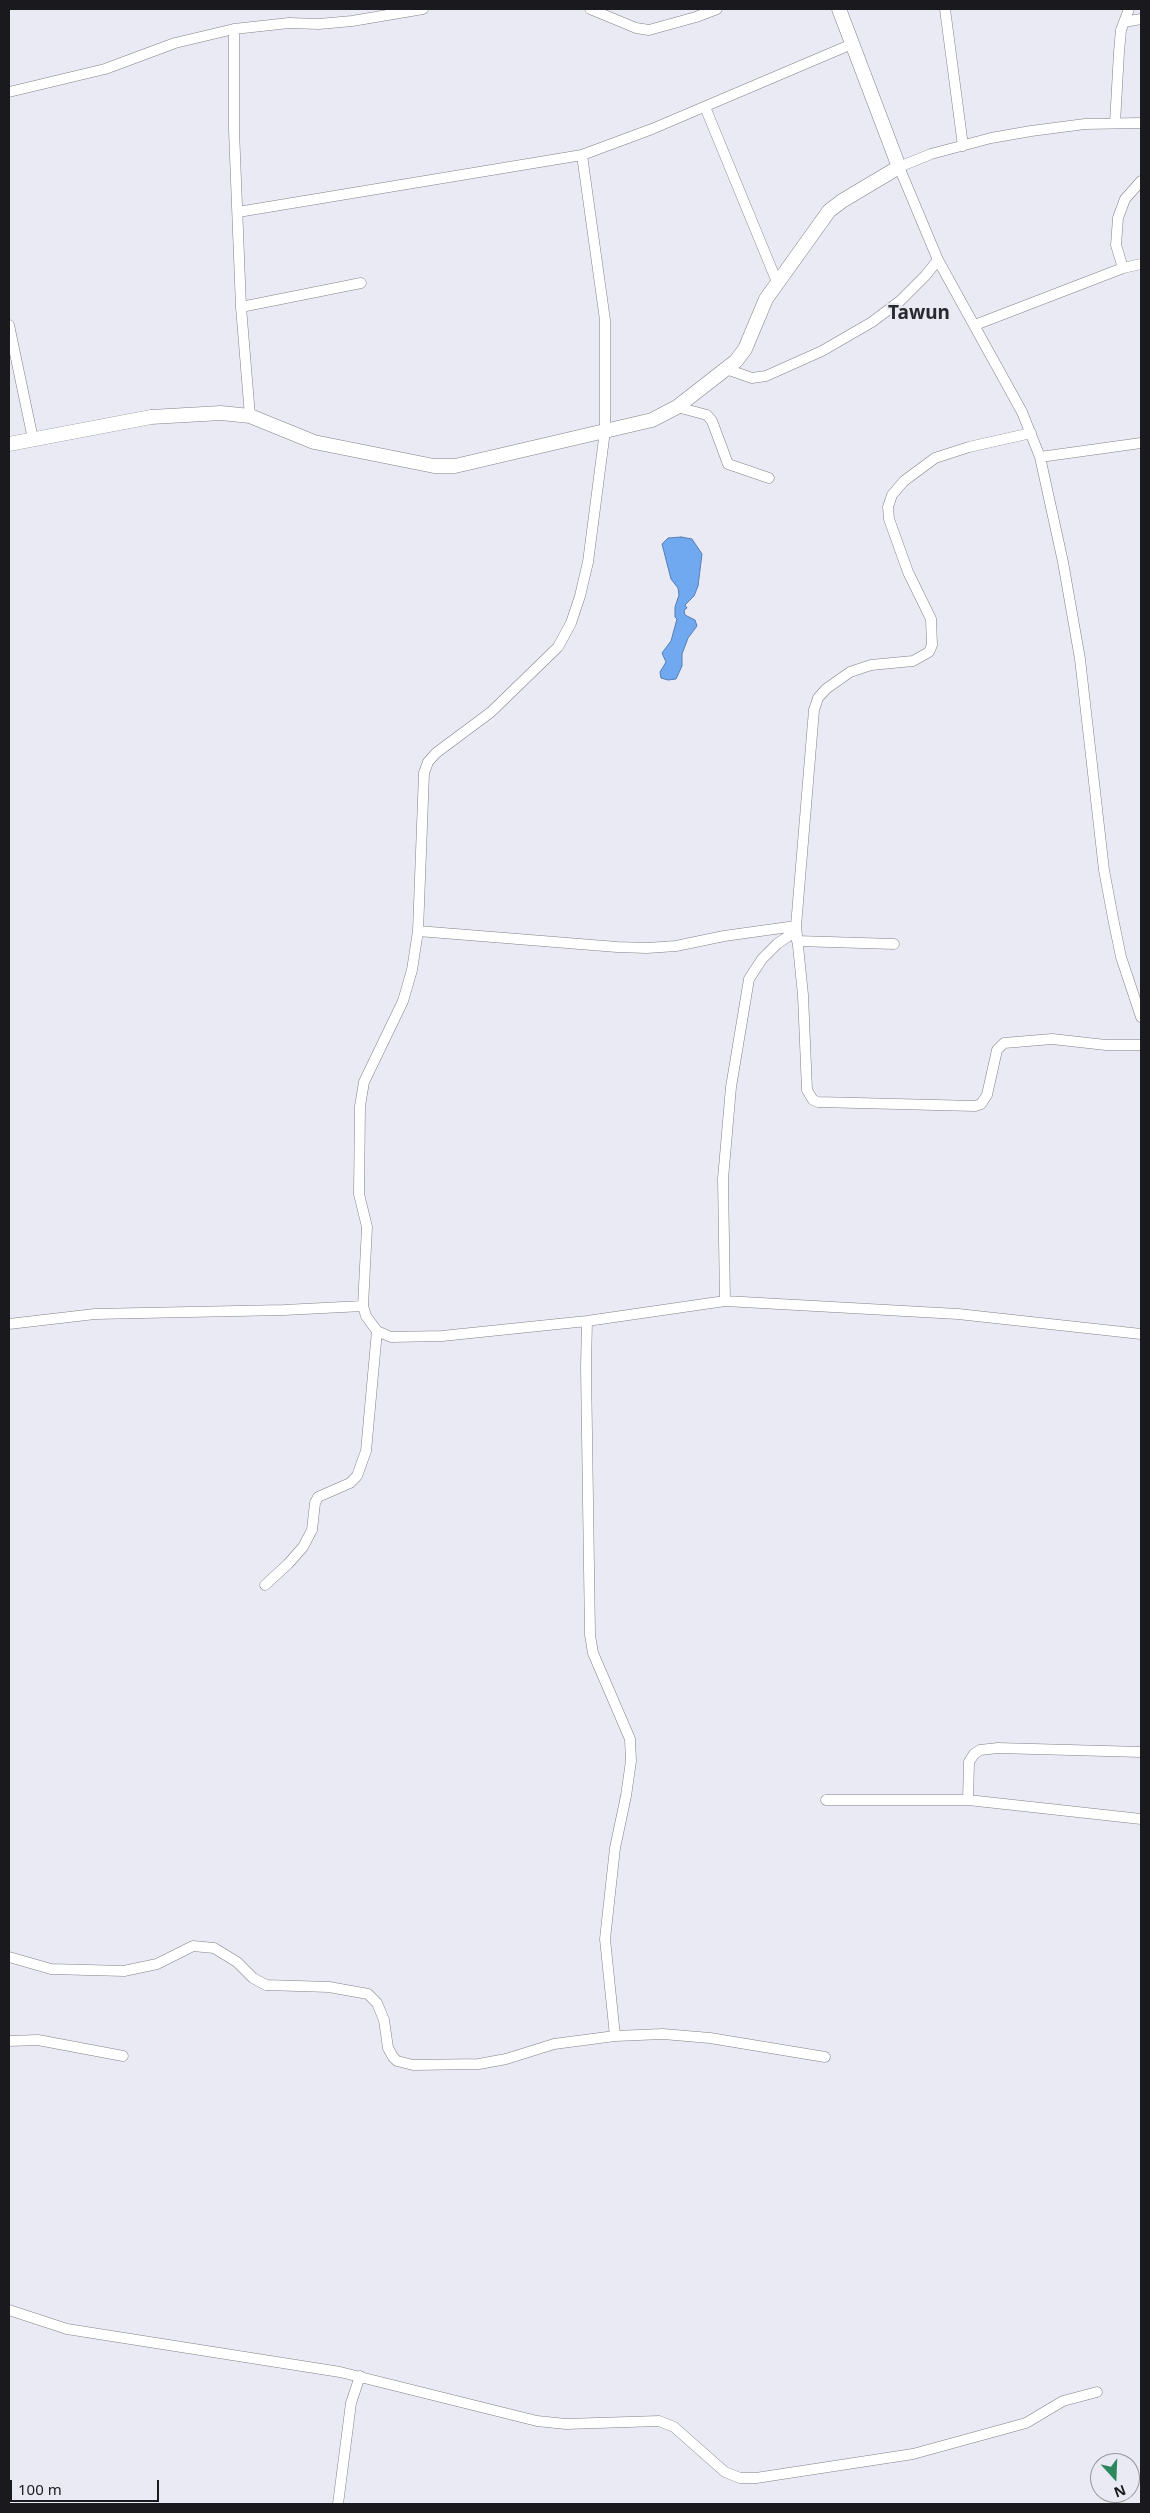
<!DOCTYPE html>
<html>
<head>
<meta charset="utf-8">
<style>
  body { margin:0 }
  #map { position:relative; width:1150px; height:2513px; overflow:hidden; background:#eaeaf4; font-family:"Noto Sans",sans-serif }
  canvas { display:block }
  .frame { position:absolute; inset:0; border:10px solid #1a191d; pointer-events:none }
  .north { position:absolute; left:1090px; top:2453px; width:50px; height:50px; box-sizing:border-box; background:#eaeaf4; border:1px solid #97969e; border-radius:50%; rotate:160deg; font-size:14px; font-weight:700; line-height:20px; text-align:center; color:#1a191d }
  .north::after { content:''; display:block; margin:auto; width:18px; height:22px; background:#2e885e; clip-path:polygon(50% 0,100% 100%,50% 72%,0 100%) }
  .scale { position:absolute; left:10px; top:2480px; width:149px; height:22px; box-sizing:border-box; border:2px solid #1a191d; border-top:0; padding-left:6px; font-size:15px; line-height:18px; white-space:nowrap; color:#1a191d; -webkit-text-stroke:4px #eaeaf4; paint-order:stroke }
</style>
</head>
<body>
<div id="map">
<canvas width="1150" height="2513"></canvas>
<div class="frame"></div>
<div class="north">N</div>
<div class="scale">100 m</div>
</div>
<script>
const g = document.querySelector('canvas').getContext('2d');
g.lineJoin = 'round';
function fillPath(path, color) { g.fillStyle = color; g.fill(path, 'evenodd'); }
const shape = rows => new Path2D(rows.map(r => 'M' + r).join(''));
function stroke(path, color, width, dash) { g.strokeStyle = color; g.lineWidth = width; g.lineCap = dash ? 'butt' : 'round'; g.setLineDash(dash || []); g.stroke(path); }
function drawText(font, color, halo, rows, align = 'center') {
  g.font = font + ' "Noto Sans",sans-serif'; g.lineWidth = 4; g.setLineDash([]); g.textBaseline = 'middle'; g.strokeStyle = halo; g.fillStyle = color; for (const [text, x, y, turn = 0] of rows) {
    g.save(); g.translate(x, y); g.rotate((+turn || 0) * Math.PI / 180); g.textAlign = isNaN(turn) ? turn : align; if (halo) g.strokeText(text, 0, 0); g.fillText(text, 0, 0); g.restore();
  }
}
const water = shape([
  [681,537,692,539,702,554,698,586,694,596,685,605,687,608,684,610,685,615,695,620,697,626,688,638,682,654,682,666,676,679,668,680,661,678,660,672,666,662,662,653,671,641,677,619,675,617,675,607,679,595,678,588,671,579,662,544,668,538,681,537]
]);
const street = shape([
  [590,9,636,28,649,30,696,17,717,9],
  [945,9,963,146],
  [1124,22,1141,19],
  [9,92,105,69,175,43,234,29],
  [705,107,777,282],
  [1115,123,1119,52,1121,30,1129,9],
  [1141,123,1085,124,1031,131,991,138,931,154,899,167,938,260,1022,412,1040,457,1063,562,1080,659,1104,870,1113,918,1121,957,1141,1017],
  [582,155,605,320,605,431,588,562,580,596,571,623,558,647,491,712,436,753,428,762,424,773,418,931,412,970,403,1001,364,1082,360,1106,359,1194,367,1227,363,1306,366,1316,377,1331,391,1337,442,1336,587,1321,725,1301,958,1314,1141,1334],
  [238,212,582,155,652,129,852,44],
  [1123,268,1116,245,1118,218,1125,199,1141,181],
  [241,307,361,283],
  [9,325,33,439],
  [975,325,1123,268,1141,264],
  [726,369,752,378,766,376,822,351,872,322,900,301,925,276,938,260],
  [677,407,707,415,712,421,728,464,769,478],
  [250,416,241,307,234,130,234,29,289,23,319,24,352,21,423,9],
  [1031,433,969,447,935,458,904,481,892,495,888,507,889,519,908,572,931,619,932,645,929,652,913,661,871,665,850,672,826,689,818,698,814,710,796,926,803,995,807,1090,813,1100,818,1102,975,1106,981,1104,987,1095,997,1050,1004,1043,1052,1039,1106,1045,1141,1045],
  [1040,457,1141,443],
  [418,931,617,947,647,948,676,946,724,936,796,926],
  [797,941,894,944],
  [725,1301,723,1179,731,1087,749,979,762,959,777,944,796,931],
  [587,1321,586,1367,590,1635,593,1653,630,1739,631,1761,626,1796,615,1848,605,1939,615,2036],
  [9,1324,95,1314,284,1310,363,1306],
  [265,1585,288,1564,303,1547,312,1530,315,1503,318,1497,350,1483,357,1476,366,1451,377,1331],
  [826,1800,968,1800,1141,1819],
  [968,1800,969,1762,974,1754,980,1750,998,1748,1141,1752],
  [9,1957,51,1969,124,1971,157,1964,193,1946,214,1948,237,1962,253,1978,266,1985,329,1987,368,1994,377,2003,384,2020,388,2048,393,2057,397,2061,413,2065,479,2064,506,2059,554,2044,615,2036,663,2034,710,2038,825,2057],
  [9,2041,38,2040,123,2056],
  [9,2310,67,2329,340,2372,537,2421,566,2424,659,2421,674,2427,725,2472,740,2478,756,2478,913,2454,1026,2423,1063,2401,1097,2392],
  [338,2504,351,2403,360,2376]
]);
const secondary = shape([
  [9,444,151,417,221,413,250,416,314,442,434,466,455,466,652,420,677,407,736,361,745,349,766,299,829,211,842,201,899,167,839,9]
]);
const quarterNames = [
  ["Tawun",919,314]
];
fillPath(water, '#70a9ef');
stroke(water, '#567eb0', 1);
stroke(street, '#808089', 11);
stroke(secondary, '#808089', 15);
stroke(street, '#fff', 10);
stroke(secondary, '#fff', 14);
drawText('bold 19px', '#292930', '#eaeaf4', quarterNames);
</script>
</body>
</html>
